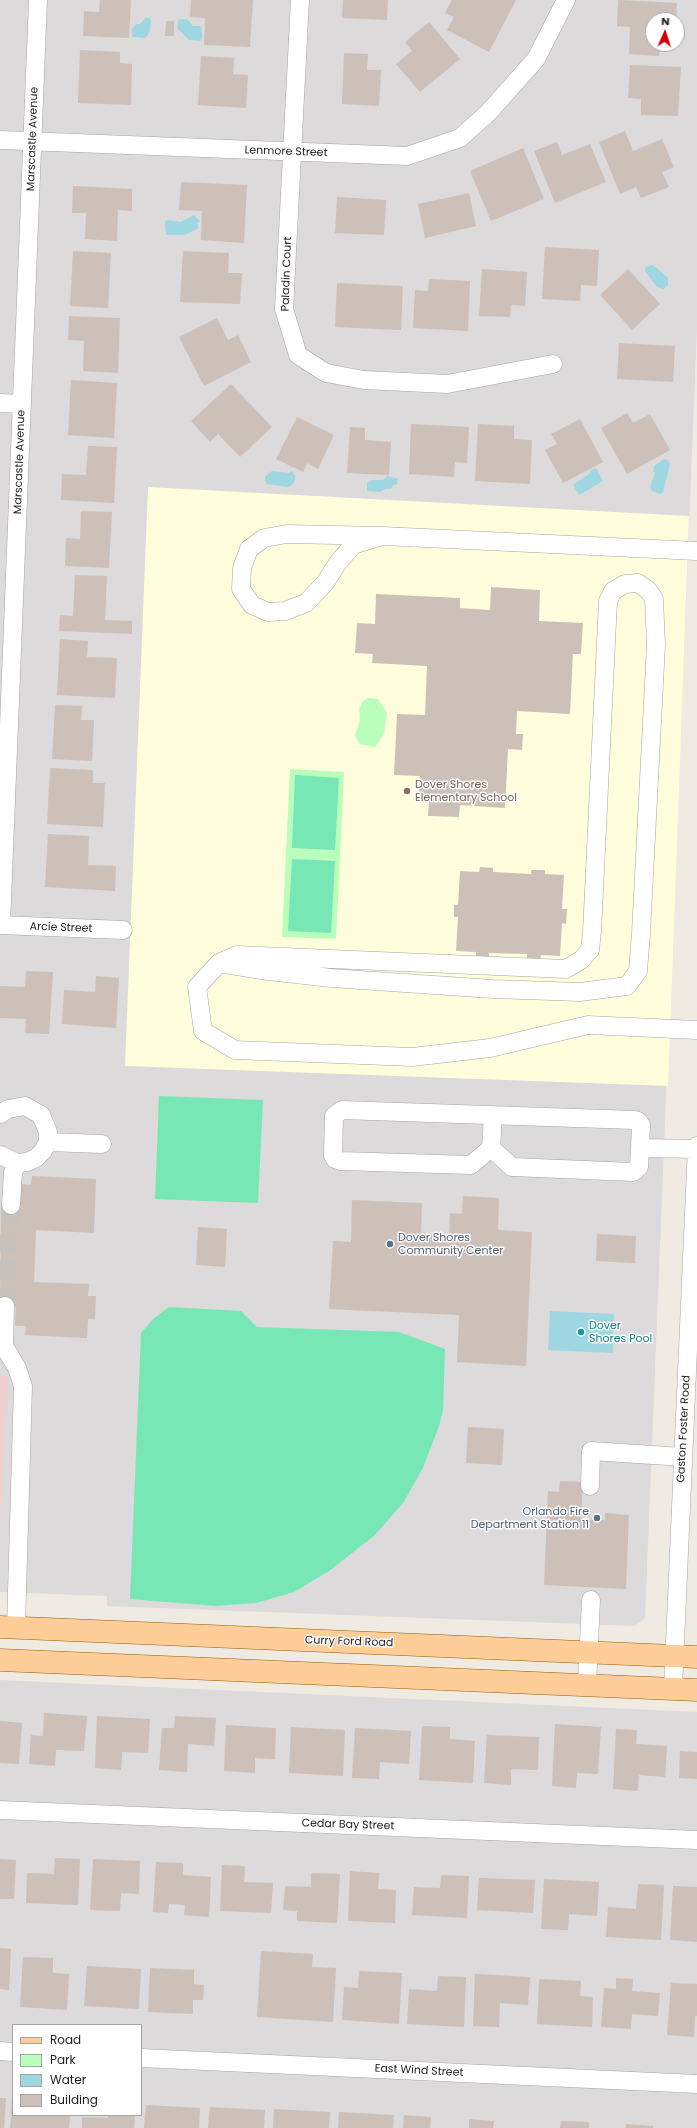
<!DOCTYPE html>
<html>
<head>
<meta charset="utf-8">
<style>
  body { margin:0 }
  #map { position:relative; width:697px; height:2128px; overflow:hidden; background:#f0ebe2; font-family:Poppins,sans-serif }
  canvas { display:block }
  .legend { position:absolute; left:12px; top:2024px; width:130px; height:92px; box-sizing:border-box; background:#fff; border:1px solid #a5a5a5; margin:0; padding:5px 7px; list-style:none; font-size:12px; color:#1d1d1d }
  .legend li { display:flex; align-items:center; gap:8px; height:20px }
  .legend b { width:20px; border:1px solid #a5a5a5 }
  .north { position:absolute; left:645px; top:12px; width:40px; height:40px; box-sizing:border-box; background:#fff; border:1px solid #a5a5a5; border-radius:50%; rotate:3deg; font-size:11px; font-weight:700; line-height:16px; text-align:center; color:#1d1d1d }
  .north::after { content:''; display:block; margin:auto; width:14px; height:18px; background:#cb000a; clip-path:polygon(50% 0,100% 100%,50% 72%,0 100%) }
</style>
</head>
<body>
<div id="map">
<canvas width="697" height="2128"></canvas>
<ul class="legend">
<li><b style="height:5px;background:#ffcd98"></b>Road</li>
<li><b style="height:11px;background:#bafebc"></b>Park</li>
<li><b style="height:11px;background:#9ed6e2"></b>Water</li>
<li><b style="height:11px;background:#ccc0b8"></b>Building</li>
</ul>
<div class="north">N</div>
</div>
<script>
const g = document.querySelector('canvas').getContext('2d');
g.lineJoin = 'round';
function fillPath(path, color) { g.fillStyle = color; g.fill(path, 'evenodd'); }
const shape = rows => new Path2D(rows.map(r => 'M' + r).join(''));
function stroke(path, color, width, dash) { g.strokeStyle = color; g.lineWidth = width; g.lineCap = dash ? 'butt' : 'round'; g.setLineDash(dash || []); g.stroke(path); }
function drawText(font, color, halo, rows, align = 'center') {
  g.font = font + ' Poppins,sans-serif'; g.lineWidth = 3; g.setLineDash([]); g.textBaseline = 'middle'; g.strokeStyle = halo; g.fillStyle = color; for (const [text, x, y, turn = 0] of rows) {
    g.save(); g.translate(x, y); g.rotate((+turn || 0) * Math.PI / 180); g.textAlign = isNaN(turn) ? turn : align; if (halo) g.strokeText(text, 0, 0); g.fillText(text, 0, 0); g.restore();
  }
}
const residential = shape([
  [0,0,697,0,697,328,645,1618,635,1626,107,1606,107,1596,0,1592],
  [653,20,677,20,677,44,653,44],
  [0,1680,697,1712,697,2128,0,2128],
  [13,2025,141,2025,141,2115,13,2115]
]);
const commercial = shape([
  [0,1377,8,1377,0,1529]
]);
const education = shape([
  [148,487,689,516,668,1086,125,1066]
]);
const park = shape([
  [368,698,378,699,387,713,384,734,375,747,359,744,355,735,360,720,359,709,363,701],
  [290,769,344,772,336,939,282,937]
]);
const pitch = shape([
  [295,775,339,778,335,850,292,848],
  [292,859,335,861,331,933,288,931],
  [159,1096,263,1100,258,1203,155,1199],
  [169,1307,241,1311,257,1327,399,1332,445,1349,443,1411,439,1426,423,1468,403,1503,374,1536,329,1571,294,1592,256,1603,215,1606,130,1599,141,1333,153,1319]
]);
const water = shape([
  [146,17,151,19,150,31,147,36,145,38,132,37,132,29,136,24,140,24],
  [179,19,187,19,193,26,200,26,202,29,202,38,200,41,189,40,177,28],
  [194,215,200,221,197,223,199,228,184,235,166,235,165,222,167,220,181,222],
  [653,265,668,278,668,285,664,289,657,287,645,271,646,267],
  [664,459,668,460,670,464,663,492,660,494,652,491,650,487,655,473,653,471,654,466],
  [596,468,603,481,579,495,573,485,589,474,591,470],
  [273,471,289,473,292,471,295,476,295,481,289,487,267,484,265,480,265,477,270,472],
  [387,476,398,479,397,484,392,486,391,489,385,489,380,492,367,491,367,483,373,480,383,480],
  [550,1311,614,1314,613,1353,548,1350]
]);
const building = shape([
  [100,0,131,0,129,38,83,36,84,11,99,12],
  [191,0,253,0,250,47,204,45,205,18,190,17],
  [343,0,388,0,387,20,342,18],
  [452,0,516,0,489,52,447,30,454,17,445,13],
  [618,0,677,3,676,20,653,20,653,44,660,44,659,56,629,54,630,27,617,26],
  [166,21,174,21,174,36,165,36],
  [429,22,460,59,420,92,396,64,412,51,405,42],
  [80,50,120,52,120,63,132,64,131,105,78,103],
  [344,53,368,54,367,70,381,70,379,106,342,104],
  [201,56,234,58,233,74,248,75,246,108,198,105],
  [630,65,681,67,678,116,641,115,641,99,628,98],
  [625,131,633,151,662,139,674,167,662,172,669,187,641,198,636,187,620,194,599,142],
  [557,142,562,155,590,144,606,182,555,203,534,151],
  [523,148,544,199,491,221,470,171],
  [181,182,247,185,244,243,201,240,202,211,179,210],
  [73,186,132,189,132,211,118,210,117,241,85,239,86,213,72,213],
  [469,193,476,226,425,238,418,204],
  [337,197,386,200,384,235,335,233],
  [545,247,599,250,597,286,581,285,580,301,542,299],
  [73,251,111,253,108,308,70,306],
  [183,251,229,253,228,273,242,273,240,304,180,302],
  [482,269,527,272,525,306,511,305,510,317,479,316],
  [628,269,660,304,632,330,600,295],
  [429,279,470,281,468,331,413,328,415,290,428,291],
  [337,283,403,286,401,330,335,327],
  [69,316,120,318,118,373,83,371,84,341,68,340],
  [217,318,228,340,238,335,251,362,204,386,179,337],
  [619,343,675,346,673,382,617,379],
  [71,380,117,383,114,438,68,435],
  [231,384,272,427,240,457,218,434,210,442,191,421],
  [627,413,633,423,650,414,670,450,627,474,601,428],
  [297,417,334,435,318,469,307,463,303,472,276,459],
  [580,419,603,462,563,483,545,450,557,444,551,434],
  [411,424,469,427,467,463,455,462,454,477,409,474],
  [478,424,514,426,514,439,532,440,530,484,475,481],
  [350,427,365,428,365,440,391,442,389,475,347,473],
  [88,446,117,447,114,503,61,500,62,474,86,475],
  [81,511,112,512,109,568,65,566,66,538,80,539],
  [75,575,107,576,105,620,132,621,132,634,59,631,60,615,73,616],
  [491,587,540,590,539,621,583,623,581,654,573,654,570,714,517,711,516,734,523,734,522,750,508,749,505,808,460,805,459,817,428,816,429,800,419,799,420,776,394,775,397,714,425,715,427,666,372,663,373,654,355,653,357,623,375,624,376,594,460,598,460,608,490,610],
  [60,639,88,641,87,657,117,658,115,698,57,695],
  [55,705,82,706,81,720,94,720,92,761,52,759],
  [50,768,93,770,93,783,105,783,103,827,47,824],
  [48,834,89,836,88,865,116,866,115,891,45,887],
  [480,867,493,868,493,872,531,874,531,870,545,870,545,874,564,875,562,909,567,909,566,924,562,923,560,956,541,955,540,960,527,959,527,954,489,953,489,957,476,957,476,952,456,951,458,917,454,917,454,905,458,905,460,871,479,872],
  [26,971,53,972,49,1034,25,1033,26,1019,0,1018,0,986,25,987],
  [96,976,119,978,116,1028,62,1024,64,990,95,992],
  [32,1176,96,1179,94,1233,36,1230,34,1282,89,1284,88,1296,96,1296,95,1319,88,1319,87,1338,25,1335,26,1326,15,1326,16,1307,0,1306,1,1204,20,1205,21,1184,31,1185],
  [463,1196,499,1198,498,1230,532,1232,526,1366,457,1362,459,1315,329,1309,333,1241,351,1242,352,1200,422,1203,421,1234,449,1236,450,1213,462,1214],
  [198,1227,227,1229,225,1267,196,1265],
  [597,1234,636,1236,635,1263,596,1261],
  [468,1427,504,1429,502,1465,466,1463],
  [560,1481,583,1482,581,1519,605,1520,605,1513,629,1515,626,1589,544,1585,548,1491,559,1492],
  [44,1713,87,1716,84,1751,56,1750,55,1766,29,1764,31,1735,43,1736],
  [97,1716,150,1719,148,1753,122,1752,121,1770,95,1768],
  [175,1716,216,1718,214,1746,188,1744,187,1772,159,1770,162,1728,174,1728],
  [0,1721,22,1723,19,1764,0,1763],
  [555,1724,601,1727,598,1774,577,1773,576,1788,552,1786],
  [226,1725,276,1728,275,1759,255,1758,255,1773,224,1771],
  [422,1726,450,1727,450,1739,475,1741,473,1783,419,1780],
  [291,1727,345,1730,343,1776,289,1773],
  [355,1728,411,1731,409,1764,380,1762,379,1779,352,1778],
  [616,1729,637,1730,636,1744,667,1746,665,1777,639,1775,638,1791,613,1789],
  [487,1735,539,1737,538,1770,511,1769,511,1785,484,1783],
  [680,1751,697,1752,697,1779,679,1778],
  [55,1858,80,1859,78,1905,26,1903,27,1873,54,1874],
  [0,1859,16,1860,14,1899,0,1899],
  [93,1859,140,1861,139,1894,121,1893,120,1911,90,1910],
  [156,1862,183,1863,183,1875,211,1877,209,1917,184,1915,185,1905,169,1904,168,1913,153,1912],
  [222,1865,245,1866,244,1882,273,1883,271,1913,220,1911],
  [350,1871,379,1873,378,1889,396,1890,395,1923,348,1921],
  [311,1873,340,1874,337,1923,297,1921,297,1911,283,1910,285,1886,311,1887],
  [441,1875,469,1876,467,1918,412,1915,414,1887,440,1888],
  [479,1878,535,1880,533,1913,477,1910],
  [544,1879,599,1882,597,1916,569,1914,568,1930,541,1929],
  [638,1884,664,1885,661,1940,606,1937,608,1907,636,1909],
  [673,1886,697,1887,697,1942,670,1940],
  [0,1948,11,1949,9,1990,0,1989],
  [261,1951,313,1954,312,1967,336,1968,333,2022,257,2017],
  [23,1957,53,1958,53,1973,69,1974,67,2010,20,2007],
  [87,1966,141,1969,139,2009,84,2006],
  [150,1968,194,1970,194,1984,204,1985,203,2000,193,2000,193,2014,148,2012],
  [359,1971,402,1973,399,2024,342,2020,344,1987,358,1988],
  [475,1974,530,1977,528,2005,500,2003,499,2027,473,2026],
  [438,1976,466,1977,464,2027,407,2024,409,1989,437,1991],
  [616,1978,633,1979,632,1991,660,1993,658,2016,632,2014,631,2029,601,2027,604,1988,616,1989],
  [539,1979,581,1981,580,1996,593,1997,592,2027,537,2024],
  [671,1983,697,1984,697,2016,695,2016,694,2037,667,2035],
  [0,2098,6,2098,4,2128,0,2128],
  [12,2098,13,2115,70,2115,69,2128,10,2128],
  [146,2105,200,2108,199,2128,144,2128],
  [210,2107,265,2110,264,2128,208,2128],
  [274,2109,330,2112,329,2128,273,2128],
  [339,2112,394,2115,393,2128,338,2128],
  [108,2115,135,2115,134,2128,82,2128,82,2117,108,2118],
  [404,2115,431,2117,430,2128,403,2128],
  [469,2119,494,2121,493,2128,469,2128],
  [561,2121,589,2122,589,2128,560,2128],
  [626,2124,653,2126,653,2128,626,2128]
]);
const minorTunnel = shape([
  [5,1306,11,1205]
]);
const minor = shape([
  [300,0,284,309,298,355,326,373,364,380,447,384,553,364],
  [0,140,407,156,460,138,488,113,536,59,566,0],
  [0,403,22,404],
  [383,536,353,545,337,564,325,583,306,603,285,611,268,612,252,605,241,589,242,568,249,549,264,538,287,534,383,536,697,551],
  [0,925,123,930],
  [1,925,38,0],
  [219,963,268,971,331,978,493,989,580,992,627,986,638,971,641,933,656,645,654,599,648,590,638,583,625,584,613,591,608,601,592,932,590,950,581,960,566,969,237,955,219,963,197,987,203,1031,235,1050,412,1057,490,1048,588,1025,697,1030],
  [0,1114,8,1109,25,1106,41,1115,48,1132,48,1142,43,1151,36,1158,27,1162,17,1163,0,1155],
  [48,1142,102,1144],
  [491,1148,493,1116],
  [640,1148,639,1167,633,1172,512,1167,491,1148,471,1165,340,1161,335,1159,333,1155,334,1116,342,1110,634,1120,638,1121,641,1125,640,1148,697,1149],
  [11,1205,13,1173,17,1163],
  [0,1339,17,1368,23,1386,16,1627],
  [4,1345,5,1306],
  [590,1486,591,1451,683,1457],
  [587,1685,591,1600],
  [673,1688,697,1146],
  [0,1810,697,1840],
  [0,2051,13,2052],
  [141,2058,697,2084]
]);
const major = shape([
  [0,1627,697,1657],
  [0,1660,697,1690]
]);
const markers = [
  [407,791,4,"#8d6e63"],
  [390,1244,4,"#5c6f8a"],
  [581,1332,4,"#0f9aa8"],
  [597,1518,4,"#5c6f8a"]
];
const streetNames = [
  ["Marscastle Avenue",33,139,-88],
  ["Lenmore Street",286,152,2],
  ["Paladin Court",287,274,-88],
  ["Marscastle Avenue",20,462,-88],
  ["Arcie Street",61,928,2],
  ["Gaston Foster Road",684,1429,-87],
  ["Curry Ford Road",349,1642,2],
  ["Cedar Bay Street",348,1825,2],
  ["East Wind Street",419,2071,3]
];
const educationNames = [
  ["Dover Shores",415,785],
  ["Elementary School",415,798]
];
const serviceNames = [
  ["Dover Shores",398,1238],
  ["Community Center",398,1251],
  ["Orlando Fire",589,1512,"right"],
  ["Department Station 11",589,1525,"right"]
];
const cultureNames = [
  ["Dover",589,1326],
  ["Shores Pool",589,1339]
];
fillPath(residential, '#dcdada');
fillPath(commercial, '#f2d0d0');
fillPath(education, '#fffddc');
fillPath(park, '#bafebc');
fillPath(pitch, '#78e7b6');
fillPath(water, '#9ed6e2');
fillPath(building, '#ccc0b8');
stroke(minorTunnel, '#c6c2bb', 18, [18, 9]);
stroke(minor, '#a4a4a4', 19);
stroke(major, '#975d00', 23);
stroke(minor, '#fff', 18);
stroke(major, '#ffcd98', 22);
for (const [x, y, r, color] of markers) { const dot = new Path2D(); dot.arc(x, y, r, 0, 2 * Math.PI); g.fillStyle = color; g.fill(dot); stroke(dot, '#fff', 1.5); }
drawText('11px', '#1d1d1d', '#fff', streetNames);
drawText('11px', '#785e54', '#fff', educationNames, 'left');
drawText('11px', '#4e5e75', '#fff', serviceNames, 'left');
drawText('11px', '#0d838f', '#fff', cultureNames, 'left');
</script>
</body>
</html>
